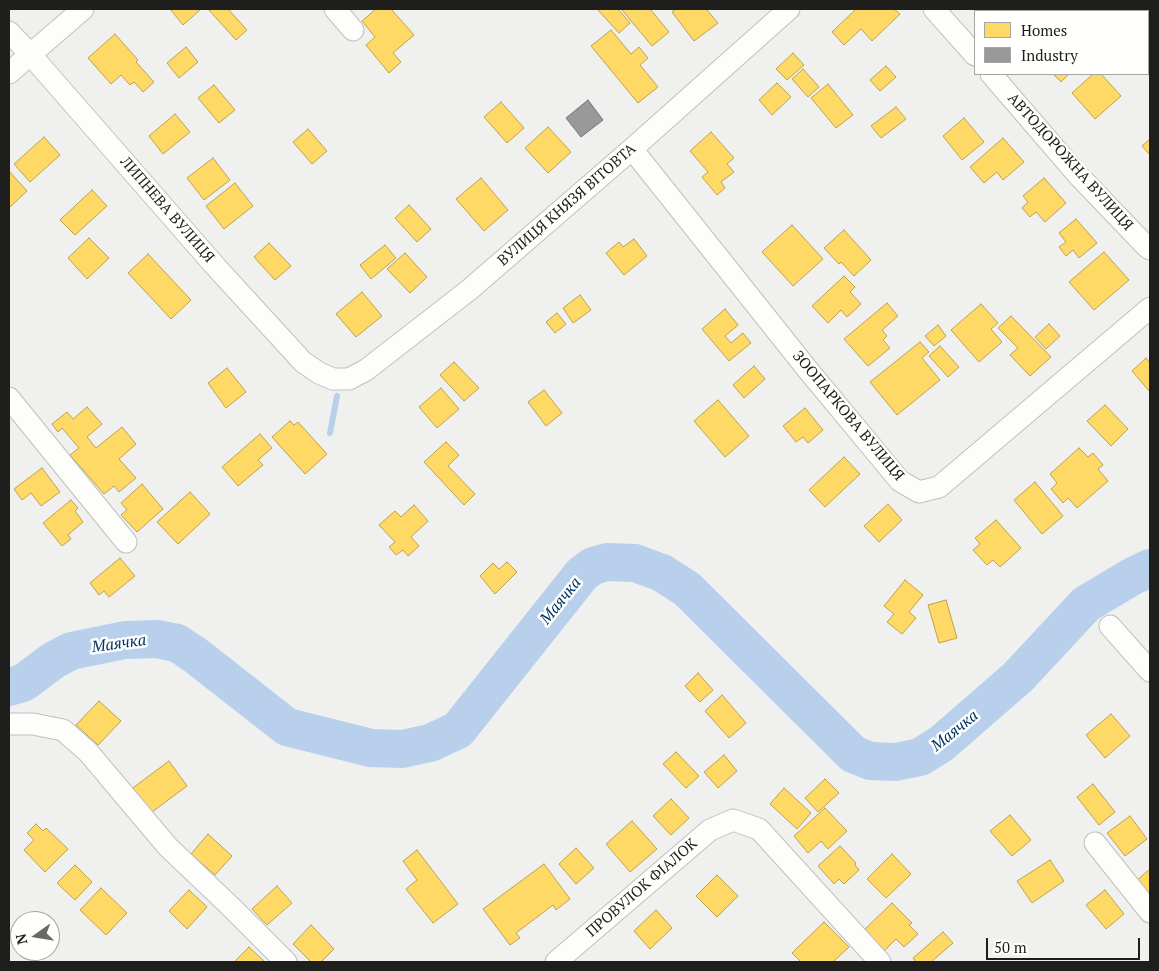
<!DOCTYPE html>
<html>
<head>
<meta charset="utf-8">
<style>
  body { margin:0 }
  #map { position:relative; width:1159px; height:971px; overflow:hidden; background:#f0f0ee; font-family:"PT Serif",serif }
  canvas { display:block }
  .frame { position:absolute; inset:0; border:10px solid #1e1e1c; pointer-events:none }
  .legend { position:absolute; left:974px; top:10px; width:175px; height:65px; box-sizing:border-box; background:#fffffe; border:1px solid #a5a5a4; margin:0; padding:6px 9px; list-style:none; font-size:15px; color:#1e1e1c }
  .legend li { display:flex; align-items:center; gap:10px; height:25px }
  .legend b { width:25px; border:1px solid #a5a5a4 }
  .north { position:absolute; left:10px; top:911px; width:50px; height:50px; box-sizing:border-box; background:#fffffe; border:1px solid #a5a5a4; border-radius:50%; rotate:257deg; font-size:14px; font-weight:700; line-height:20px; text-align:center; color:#1e1e1c }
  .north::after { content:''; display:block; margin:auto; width:18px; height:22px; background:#686866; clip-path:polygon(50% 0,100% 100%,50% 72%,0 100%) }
  .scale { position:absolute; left:986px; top:938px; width:154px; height:22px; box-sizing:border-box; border:2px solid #1e1e1c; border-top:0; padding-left:6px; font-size:15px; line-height:18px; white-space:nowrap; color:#1e1e1c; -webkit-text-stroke:4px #fffffe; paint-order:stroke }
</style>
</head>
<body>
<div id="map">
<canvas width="1159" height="971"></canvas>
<div class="frame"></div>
<ul class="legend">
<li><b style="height:14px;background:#ffd966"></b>Homes</li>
<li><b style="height:14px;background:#999"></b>Industry</li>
</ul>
<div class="north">N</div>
<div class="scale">50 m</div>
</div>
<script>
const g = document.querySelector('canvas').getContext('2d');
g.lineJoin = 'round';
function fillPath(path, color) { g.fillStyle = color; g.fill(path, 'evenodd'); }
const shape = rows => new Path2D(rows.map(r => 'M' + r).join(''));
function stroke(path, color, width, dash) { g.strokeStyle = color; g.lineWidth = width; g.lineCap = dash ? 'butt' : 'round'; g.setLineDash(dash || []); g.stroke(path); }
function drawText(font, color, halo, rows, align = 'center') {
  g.font = font + ' "PT Serif",serif'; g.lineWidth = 5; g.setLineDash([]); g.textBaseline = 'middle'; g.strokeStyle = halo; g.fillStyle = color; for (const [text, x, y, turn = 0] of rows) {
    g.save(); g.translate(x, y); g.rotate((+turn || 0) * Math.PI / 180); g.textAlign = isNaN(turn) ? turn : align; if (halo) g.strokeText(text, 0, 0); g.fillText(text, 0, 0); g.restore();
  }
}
const homes = shape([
  [170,9,199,9,200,10,183,25,170,9],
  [208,9,228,9,247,30,236,40,208,9],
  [376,9,391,9,414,35,393,53,401,62,389,73,366,45,375,37,362,21,376,9],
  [597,9,618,9,630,23,619,33,597,9],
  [623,9,650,9,669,32,652,46,622,10,623,9],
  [676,9,706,9,718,23,694,41,672,12,676,9],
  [856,9,894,9,900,14,872,41,861,29,844,45,832,32,856,9],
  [611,30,631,54,639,47,648,58,640,65,658,87,638,103,591,46,611,30],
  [115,34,138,60,136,62,154,82,143,92,134,82,130,85,121,75,111,84,88,58,115,34],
  [186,47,198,62,179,78,167,63,186,47],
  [793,53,804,65,787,80,776,69,793,53],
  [886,66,896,77,880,91,870,80,886,66],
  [803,69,819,87,808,97,792,79,803,69],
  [1053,74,1069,74,1061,82,1053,74],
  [1093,74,1101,74,1121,96,1095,119,1072,93,1093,74],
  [777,83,791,97,772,115,759,100,777,83],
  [828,84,853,115,836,128,811,98,828,84],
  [214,85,235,110,219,123,198,98,214,85],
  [501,102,524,128,507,143,484,117,501,102],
  [896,107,906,119,881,138,871,126,896,107],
  [175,114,190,132,163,154,149,136,175,114],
  [964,118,984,142,962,160,943,136,964,118],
  [548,127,571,152,548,173,525,148,548,127],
  [308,129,327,151,312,164,293,142,308,129],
  [711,132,734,158,727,164,734,172,721,182,725,188,717,195,702,177,708,172,690,151,711,132],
  [44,137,60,155,30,182,14,164,44,137],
  [1003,138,1024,162,1003,180,997,172,984,183,970,167,1003,138],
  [1150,139,1150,155,1142,146,1150,139],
  [213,158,230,180,204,200,187,178,213,158],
  [9,171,27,191,10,207,9,205,9,171],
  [481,178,508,210,484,231,456,199,481,178],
  [1044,178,1066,203,1045,222,1036,212,1030,217,1022,208,1028,202,1023,196,1044,178],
  [235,183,253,206,224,229,206,206,235,183],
  [92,190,107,206,75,235,60,220,92,190],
  [409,205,431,229,417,242,395,218,409,205],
  [1076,219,1097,243,1079,258,1073,250,1066,256,1059,247,1066,242,1059,233,1076,219],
  [792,225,823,259,793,286,762,252,792,225],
  [844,230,871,260,854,276,841,262,839,264,824,248,844,230],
  [89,238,109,258,87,279,68,258,89,238],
  [634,239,647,256,624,275,606,253,619,242,623,247,634,239],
  [269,243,291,266,275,280,254,257,269,243],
  [385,245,396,258,371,279,360,265,385,245],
  [1104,252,1129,280,1094,310,1069,282,1104,252],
  [405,253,427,277,410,293,387,269,405,253],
  [148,254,191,300,171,319,128,273,148,254],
  [844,276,855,287,850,292,861,304,847,317,841,310,828,323,812,306,844,276],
  [362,292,382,316,356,337,336,314,362,292],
  [580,295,591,310,573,323,563,308,580,295],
  [887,303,898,316,882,330,887,336,883,340,890,348,868,366,844,339,887,303],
  [981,304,998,323,991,329,1002,342,979,362,951,330,981,304],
  [725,309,738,325,725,336,731,343,743,333,751,343,729,361,702,329,725,309],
  [557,313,566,324,555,333,546,322,557,313],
  [1011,316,1051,357,1030,376,1010,355,1018,348,998,328,1011,316],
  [1049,324,1060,336,1046,349,1035,337,1049,324],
  [938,325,946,336,934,346,925,336,938,325],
  [920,342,929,352,922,358,940,380,897,415,870,382,920,342],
  [940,346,959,367,948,377,929,356,940,346],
  [1146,358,1150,363,1150,392,1132,371,1146,358],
  [454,362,479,388,464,401,440,375,454,362],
  [754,366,765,379,744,398,733,385,754,366],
  [227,368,246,392,226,408,208,383,227,368],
  [441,388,459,409,437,428,419,407,441,388],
  [544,390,562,413,546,426,528,402,544,390],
  [718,400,749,436,725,457,694,421,718,400],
  [1105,405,1128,429,1111,446,1087,421,1105,405],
  [87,407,102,424,87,437,96,448,122,427,136,444,119,459,136,478,119,492,114,486,104,494,70,455,79,448,62,428,58,432,52,424,67,412,73,419,87,407],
  [805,408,823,430,808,443,803,437,796,442,783,426,805,408],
  [290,421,294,425,298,422,327,454,305,474,272,437,290,421],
  [260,434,272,448,258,460,263,465,238,486,222,467,260,434],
  [446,442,459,455,448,466,475,494,464,505,424,462,446,442],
  [1079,448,1088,457,1093,453,1103,465,1098,469,1108,481,1077,508,1068,498,1063,503,1051,489,1057,483,1050,474,1079,448],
  [844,457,860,474,825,507,809,490,844,457],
  [42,468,60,492,41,506,31,493,22,500,14,489,42,468],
  [1035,482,1063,516,1042,534,1014,500,1035,482],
  [142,484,163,509,137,532,121,515,127,510,121,503,142,484],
  [190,492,210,514,178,544,157,522,190,492],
  [71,500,78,508,75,511,83,522,68,535,71,539,62,546,43,523,71,500],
  [888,504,902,520,879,542,864,526,888,504],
  [414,505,428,521,411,537,419,546,408,556,403,550,396,555,389,547,395,542,379,525,395,511,401,517,414,505],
  [996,520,1021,548,1000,567,993,560,987,565,973,550,980,544,975,538,996,520],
  [120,558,135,576,109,597,104,591,99,595,90,583,120,558],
  [507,562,517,572,495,594,480,576,493,563,499,569,507,562],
  [905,580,923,595,909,612,916,618,902,634,887,622,894,614,884,606,905,580],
  [946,600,957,638,939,643,928,605,946,600],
  [698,673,713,690,700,702,685,686,698,673],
  [722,695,746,723,729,738,705,711,722,695],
  [99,701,121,721,98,745,76,725,99,701],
  [1111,714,1130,736,1105,758,1086,735,1111,714],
  [676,752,699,776,686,788,663,764,676,752],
  [724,755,737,771,718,788,704,772,724,755],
  [169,761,187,786,148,815,130,790,169,761],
  [825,779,839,793,818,812,805,798,825,779],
  [1093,784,1115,812,1099,825,1077,797,1093,784],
  [784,788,811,813,797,829,770,804,784,788],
  [671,799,689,818,671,835,653,816,671,799],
  [825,808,847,831,828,849,821,841,808,853,794,836,825,808],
  [1010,815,1031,840,1012,856,990,831,1010,815],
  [1130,816,1147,839,1125,856,1107,833,1130,816],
  [632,821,657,849,630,872,606,844,632,821],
  [36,824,43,831,46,828,68,849,45,872,24,850,34,840,27,833,36,824],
  [208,834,232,856,215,875,191,854,208,834],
  [840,846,856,863,855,865,859,870,844,884,839,879,834,884,818,866,840,846],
  [576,848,594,868,576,884,559,864,576,848],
  [417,850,458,904,433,923,406,889,417,880,403,861,417,850],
  [892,854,911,874,886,898,867,879,892,854],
  [1050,860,1064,881,1032,903,1017,881,1050,860],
  [544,864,570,899,556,910,553,905,516,933,520,938,510,945,483,909,544,864],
  [75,865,92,882,75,900,57,883,75,865],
  [1150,869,1150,898,1136,881,1150,869],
  [717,875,738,896,717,917,696,896,717,875],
  [277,886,292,903,267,925,252,909,277,886],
  [101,888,127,913,106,935,80,910,101,888],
  [189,890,207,907,187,929,169,911,189,890],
  [1105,890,1124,914,1106,929,1086,905,1105,890],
  [892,903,912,923,909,925,918,934,904,947,896,939,883,952,863,931,892,903],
  [656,910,672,928,650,949,634,931,656,910],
  [824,922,849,947,833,962,801,962,792,953,824,922],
  [311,925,334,949,321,962,311,962,293,944,311,925],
  [943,932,953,943,931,962,916,962,913,958,943,932],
  [249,947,265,962,234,962,249,947]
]);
const industry = shape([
  [588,100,603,120,581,137,566,118,588,100]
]);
const stream = shape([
  [330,433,337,396]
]);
const river = shape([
  [9,687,23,683,54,660,71,651,125,640,157,639,177,643,195,655,287,727,371,748,402,749,430,743,458,730,582,574,593,566,607,562,635,563,662,573,687,589,853,754,870,761,896,762,920,757,941,744,1018,677,1086,604,1133,576,1150,568]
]);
const minor = shape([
  [335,9,353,30],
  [934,9,975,55],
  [9,32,30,54,216,267,303,362,319,373,333,379,349,379,366,370,469,290,632,149,789,9],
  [9,73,83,9],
  [991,74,1078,175,1146,246,1150,249],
  [632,149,808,370,900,481,919,492,939,487,1150,308],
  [9,398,126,542],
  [1110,626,1150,671],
  [9,724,33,724,63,730,88,752,168,847,231,907,286,962],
  [1095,843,1150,912],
  [556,962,710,830,733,820,759,829,880,962]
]);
const streetNames = [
  ["АВТОДОРОЖНА ВУЛИЦЯ",1070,162,48],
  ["ВУЛИЦЯ КНЯЗЯ ВІТОВТА",567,205,-41],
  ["ЛИПНЕВА ВУЛИЦЯ",167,210,49],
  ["ЗООПАРКОВА ВУЛИЦЯ",848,416,50],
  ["ПРОВУЛОК ФІАЛОК",642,888,-41]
];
const waterNames = [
  ["Маячка",561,601,-51],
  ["Маячка",119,644,-8],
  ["Маячка",955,731,-39]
];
fillPath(homes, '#ffd966');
stroke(homes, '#bca150', 1);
fillPath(industry, '#999');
stroke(industry, '#747474', 1);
stroke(stream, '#b8d0ec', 6);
stroke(river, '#b8d0ec', 38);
stroke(minor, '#c0c0bf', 23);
stroke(minor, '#fdfdfc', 21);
drawText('15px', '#1e1e1c', '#fffffe', streetNames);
drawText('italic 16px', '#003364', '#fffffe', waterNames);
</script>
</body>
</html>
